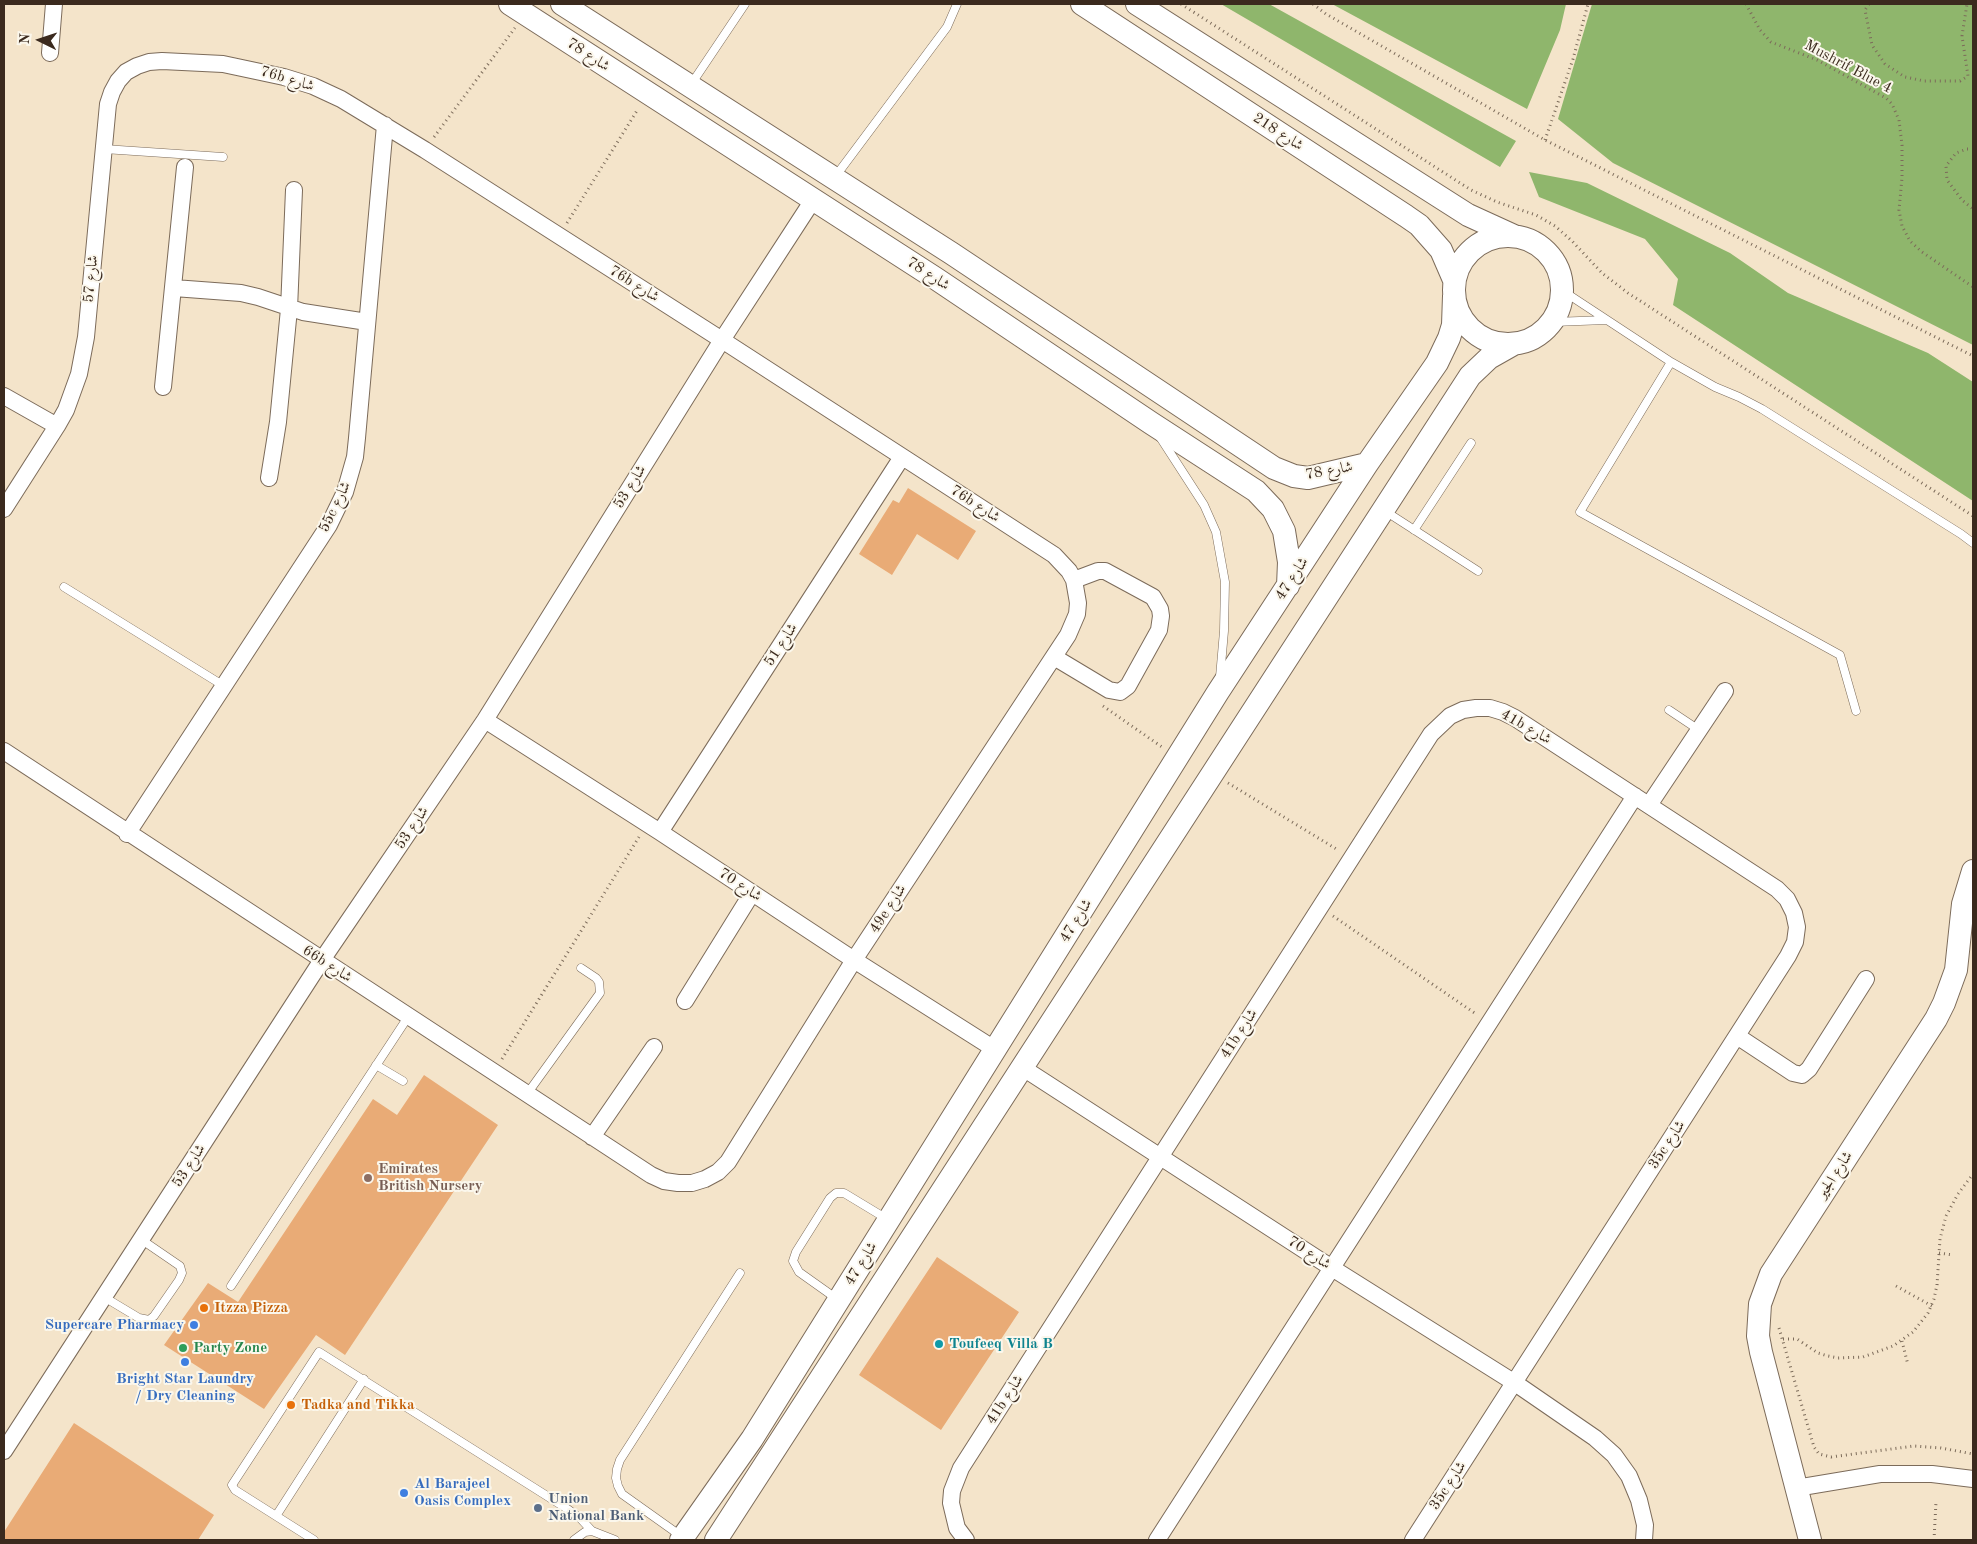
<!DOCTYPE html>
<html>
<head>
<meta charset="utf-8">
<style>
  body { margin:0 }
  #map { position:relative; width:1977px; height:1544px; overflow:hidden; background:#f4e4ca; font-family:"Old Standard TT",serif }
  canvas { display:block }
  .frame { position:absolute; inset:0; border:5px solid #3b2a1e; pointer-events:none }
  .north { position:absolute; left:15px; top:15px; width:50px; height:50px; -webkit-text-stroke:4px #fbf7ec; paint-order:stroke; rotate:274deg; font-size:14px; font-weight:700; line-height:20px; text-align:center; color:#3b2a1e }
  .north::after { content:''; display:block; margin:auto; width:18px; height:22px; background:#3b2a1e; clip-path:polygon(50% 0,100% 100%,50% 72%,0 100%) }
</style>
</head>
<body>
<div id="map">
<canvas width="1977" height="1544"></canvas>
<div class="frame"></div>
<div class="north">N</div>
</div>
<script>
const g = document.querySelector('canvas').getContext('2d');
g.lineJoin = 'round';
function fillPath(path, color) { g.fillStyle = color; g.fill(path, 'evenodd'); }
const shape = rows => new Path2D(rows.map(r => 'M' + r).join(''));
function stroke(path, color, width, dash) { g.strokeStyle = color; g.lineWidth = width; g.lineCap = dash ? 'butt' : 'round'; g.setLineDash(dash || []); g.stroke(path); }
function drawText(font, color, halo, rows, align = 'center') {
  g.font = font + ' "Old Standard TT",Amiri,serif'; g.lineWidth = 4; g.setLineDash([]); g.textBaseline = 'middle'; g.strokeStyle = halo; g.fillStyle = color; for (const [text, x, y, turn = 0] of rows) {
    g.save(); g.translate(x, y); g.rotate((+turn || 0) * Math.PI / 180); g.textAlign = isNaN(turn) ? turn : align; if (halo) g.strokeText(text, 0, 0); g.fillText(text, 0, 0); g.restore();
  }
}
const forest = shape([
  [1221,4,1269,4,1516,141,1500,167],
  [1332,4,1566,4,1560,30,1527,109],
  [1592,4,1973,4,1973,345,1613,163,1558,119],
  [1529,172,1587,183,1730,253,1788,293,1928,353,1973,382,1973,501,1673,305,1678,279,1645,239,1539,197]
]);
const building = shape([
  [908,488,976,531,958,560,917,534,892,575,859,554,893,500,899,503],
  [424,1075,498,1125,345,1355,316,1335,264,1409,164,1345,208,1283,238,1302,373,1099,397,1115],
  [937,1257,1019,1312,941,1430,859,1375],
  [74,1423,214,1515,198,1540,4,1540,4,1532]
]);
const path = shape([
  [1181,4,1471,190,1497,202,1536,215,1555,226,1572,241,1602,273,1628,293,1973,516],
  [1313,4,1326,14,1545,140,1973,356],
  [1746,4,1760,30,1771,42,1817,60,1886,98,1892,104,1899,120,1902,145,1902,178,1899,210,1902,226,1910,241,1922,252,1973,287],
  [1869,4,1865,10,1872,45,1885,64,1905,77,1924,81,1960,81,1968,76,1962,36,1967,4],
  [434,137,515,28],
  [1545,140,1573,59,1588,4],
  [1973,149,1967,149,1956,153,1946,166,1947,180,1962,200,1973,209],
  [567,223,638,109],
  [1103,706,1162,747],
  [1228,783,1338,850],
  [1333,916,1476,1014],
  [502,1059,639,837],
  [1939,1253,1953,1255],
  [1896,1286,1932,1306],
  [1779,1328,1814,1447,1819,1454,1831,1457,1914,1446,1941,1448,1973,1454],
  [1783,1339,1797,1339,1818,1353,1828,1356,1838,1358,1863,1357,1893,1346,1913,1332,1928,1313,1934,1299,1937,1285,1940,1239,1946,1216,1958,1194,1973,1174],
  [1902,1341,1908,1365],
  [1934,1540,1936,1502]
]);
const lane = shape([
  [692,83,745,4],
  [104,149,223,157],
  [835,177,947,27,957,4],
  [1563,291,1671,362],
  [1553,322,1606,320],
  [1160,437,1204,505,1216,532,1225,582,1224,631,1220,677],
  [1385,511,1478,571],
  [1414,530,1471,443],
  [64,587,224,686],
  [1669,710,1699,730],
  [1856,711,1840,655,1580,512,1671,362,1715,387,1739,397,1762,409,1961,534,1973,543],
  [376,1065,403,1081],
  [527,1094,600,993,599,982,596,978,581,968],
  [231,1286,408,1017],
  [104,1297,139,1318,149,1320,154,1316,179,1280,182,1273,180,1266,142,1240],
  [837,1299,799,1272,793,1261,796,1252,830,1198,836,1193,844,1193,887,1219],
  [276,1516,364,1379],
  [681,1536,622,1494,618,1486,616,1478,617,1469,620,1460,740,1273],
  [314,1540,235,1490,232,1485,319,1352,566,1508,580,1518,592,1531],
  [574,1540,585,1532,592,1531,615,1540]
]);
const street = shape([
  [50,53,54,4],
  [174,288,241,293,258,297,303,312,367,322],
  [163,387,185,167],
  [4,396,57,426],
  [269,478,278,422,289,309,294,190],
  [4,509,57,426,66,410,79,374,86,337,108,104,112,92,118,81,126,72,137,66,149,62,162,61,223,64,284,77,313,86,341,99,425,150,722,340,1054,555,1069,571,1074,580,1078,603,1077,614,1068,635,854,960,728,1162,718,1172,705,1179,692,1183,678,1183,664,1181,651,1175,4,751],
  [1054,657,1109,690,1120,692,1128,686,1159,630,1161,616,1160,609,1153,597,1105,571,1098,571,1074,580],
  [485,720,660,832,854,960,996,1050],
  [1649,805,1725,691],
  [660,832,902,457],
  [127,834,329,525,345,492,355,457,357,438,385,125],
  [685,1001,752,893],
  [1737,1036,1793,1073,1802,1075,1809,1069,1866,979],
  [1023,1068,1332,1268,1515,1383,1595,1438,1614,1455,1629,1476,1639,1500,1645,1525,1644,1540],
  [592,1137,654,1047],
  [4,1451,322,960,485,720,722,340,813,200],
  [1796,1488,1880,1474,1932,1474,1973,1479],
  [966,1540,957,1528,951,1503,952,1491,961,1468,1431,734,1450,716,1463,710,1476,708,1490,708,1503,712,1515,718,1777,889,1787,899,1794,913,1797,927,1795,942,1788,956,1413,1540],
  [1157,1540,1635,796]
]);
const secondary = shape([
  [510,4,935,278,1151,423,1256,491,1273,509,1284,531,1289,562,1288,586],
  [562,4,951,253,1274,468,1294,476,1308,478,1367,464],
  [1082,4,1406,216,1419,225,1441,250,1454,280],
  [1137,4,1468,215,1514,236],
  '1454 290a54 54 0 1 1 108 0a54 54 0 1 1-108 0Z',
  [681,1540,752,1439,1218,692,1367,464,1437,363,1449,338,1453,325,1454,296],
  [716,1540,1470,376,1489,358,1512,345],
  [1810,1540,1761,1352,1758,1336,1760,1304,1771,1274,1936,1019,1944,1003,1956,970,1963,904,1973,871]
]);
const markers = [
  [368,1178,5,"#8d6e63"],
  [204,1308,5,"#e8710a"],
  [194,1325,5,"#3f7fe0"],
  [939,1344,5,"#0f9aa8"],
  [183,1348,5,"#2e9e5b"],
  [185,1362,5,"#3f7fe0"],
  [291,1405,5,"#e8710a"],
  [404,1493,5,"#3f7fe0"],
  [538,1508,5,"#5c6f8a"]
];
const streetNames = [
  ["شارع 78",588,55,33],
  ["Mushrif Blue 4",1848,67,28],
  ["76b شارع",287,79,17],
  ["شارع 218",1278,132,33],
  ["شارع 78",928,274,33],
  ["شارع 57",91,279,-84],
  ["76b شارع",634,284,32],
  ["شارع 78",1329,471,-10],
  ["شارع 53",630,487,-58],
  ["76b شارع",975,504,33],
  ["55c شارع",335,507,-64],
  ["شارع 47",1292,579,-57],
  ["شارع 51",781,645,-57],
  ["41b شارع",1526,727,30],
  ["شارع 53",412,828,-56],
  ["شارع 70",740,885,33],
  ["49e شارع",888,909,-57],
  ["شارع 47",1076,921,-58],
  ["66b شارع",327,964,33],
  ["41b شارع",1239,1034,-57],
  ["35c شارع",1667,1145,-57],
  ["شارع 53",189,1166,-57],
  ["شارع الجير",1835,1175,-57],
  ["شارع 70",1309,1253,33],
  ["شارع 47",861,1264,-58],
  ["41b شارع",1005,1400,-57],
  ["35c شارع",1448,1486,-57]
];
const educationNames = [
  ["Emirates",378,1169],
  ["British Nursery",378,1186]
];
const foodNames = [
  ["Itzza Pizza",214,1308],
  ["Tadka and Tikka",301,1405]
];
const shopNames = [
  ["Supercare Pharmacy",184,1325],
  ["Bright Star Laundry",185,1379,"center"],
  ["/ Dry Cleaning",185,1396,"center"],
  ["Al Barajeel",414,1484,"left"],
  ["Oasis Complex",414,1501,"left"]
];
const cultureNames = [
  ["Toufeeq Villa B",949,1344]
];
const leisureNames = [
  ["Party Zone",193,1348]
];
const serviceNames = [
  ["Union",548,1499],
  ["National Bank",548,1516]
];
fillPath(forest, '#8fb66c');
fillPath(building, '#e9ab76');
stroke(lane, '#7c6b5a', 9);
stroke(street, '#7c6b5a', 18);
stroke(secondary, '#7c6b5a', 24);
stroke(path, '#7c6b5a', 3, [1, 4]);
stroke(lane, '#fff', 8);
stroke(street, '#fff', 16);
stroke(secondary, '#fff', 22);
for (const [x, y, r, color] of markers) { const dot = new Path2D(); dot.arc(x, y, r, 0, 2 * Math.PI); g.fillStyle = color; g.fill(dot); stroke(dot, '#fbf7ec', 2); }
drawText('15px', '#3b2a1e', '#fbf7ec', streetNames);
drawText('bold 15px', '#785e54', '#fbf7ec', educationNames, 'left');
drawText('bold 15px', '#c56008', '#fbf7ec', foodNames, 'left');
drawText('bold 15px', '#366cbe', '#fbf7ec', shopNames, 'right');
drawText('bold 15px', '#0d838f', '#fbf7ec', cultureNames, 'left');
drawText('bold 15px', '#27864d', '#fbf7ec', leisureNames, 'left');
drawText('bold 15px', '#4e5e75', '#fbf7ec', serviceNames, 'left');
</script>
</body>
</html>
